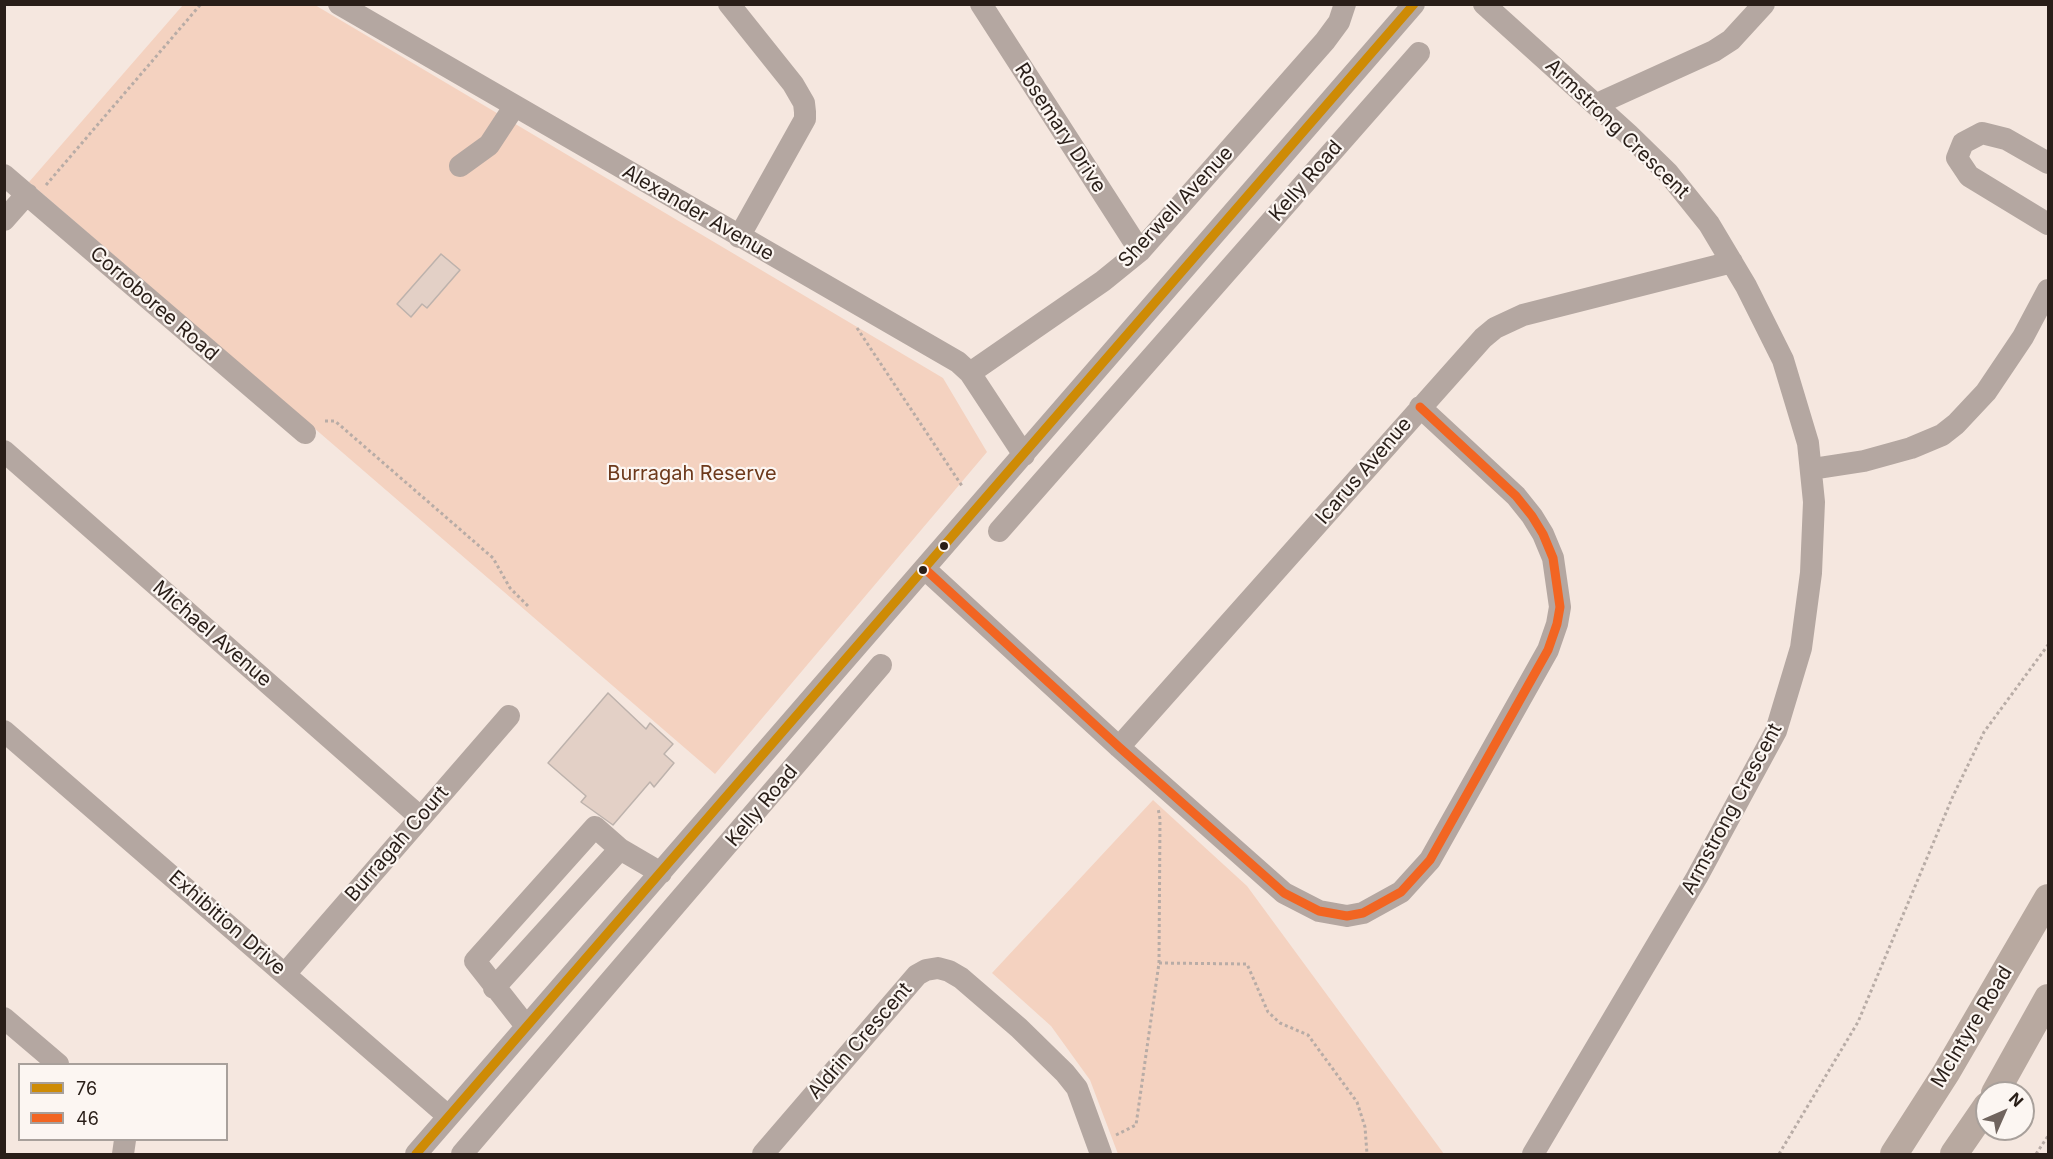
<!DOCTYPE html>
<html>
<head>
<meta charset="utf-8">
<style>
  body { margin:0 }
  #map { position:relative; width:2053px; height:1159px; overflow:hidden; background:#f5e7df; font-family:Inter,sans-serif }
  canvas { display:block }
  .frame { position:absolute; inset:0; border:6px solid #291e18; pointer-events:none }
  .legend { position:absolute; left:18px; top:1063px; width:210px; height:78px; box-sizing:border-box; background:#fcf6f2; border:2px solid #a8a09b; margin:0; padding:8px 10px; list-style:none; font-size:18px; color:#291e18 }
  .legend li { display:flex; align-items:center; gap:12px; height:30px }
  .legend b { width:30px; border:2px solid #a8a09b }
  .north { position:absolute; left:1975px; top:1081px; width:60px; height:60px; box-sizing:border-box; background:#fcf6f2; border:2px solid #a8a09b; border-radius:50%; rotate:45deg; font-size:16px; font-weight:700; line-height:24px; text-align:center; color:#291e18 }
  .north::after { content:''; display:block; margin:auto; width:21px; height:27px; background:#70645e; clip-path:polygon(50% 0,100% 100%,50% 72%,0 100%) }
</style>
</head>
<body>
<div id="map">
<canvas width="2053" height="1159"></canvas>
<div class="frame"></div>
<ul class="legend">
<li><b style="height:8px;background:#ce8b05"></b>76</li>
<li><b style="height:8px;background:#f26522"></b>46</li>
</ul>
<div class="north">N</div>
</div>
<script>
const g = document.querySelector('canvas').getContext('2d');
g.lineJoin = 'round';
function fillPath(path, color) { g.fillStyle = color; g.fill(path, 'evenodd'); }
const shape = rows => new Path2D(rows.map(r => 'M' + r).join(''));
function stroke(path, color, width, dash) { g.strokeStyle = color; g.lineWidth = width; g.lineCap = dash ? 'butt' : 'round'; g.setLineDash(dash || []); g.stroke(path); }
function drawText(font, color, halo, rows, align = 'center') {
  g.font = font + ' Inter,sans-serif'; g.lineWidth = 4.5; g.setLineDash([]); g.textBaseline = 'middle'; g.strokeStyle = halo; g.fillStyle = color; for (const [text, x, y, turn = 0] of rows) {
    g.save(); g.translate(x, y); g.rotate((+turn || 0) * Math.PI / 180); g.textAlign = isNaN(turn) ? turn : align; if (halo) g.strokeText(text, 0, 0); g.fillText(text, 0, 0); g.restore();
  }
}
const green = shape([
  [183,5,315,5,943,378,987,452,715,774,29,182],
  [1153,800,1247,886,1444,1154,1118,1154,1090,1080,1051,1026,992,973]
]);
const building = shape([
  [441,254,460,270,427,308,422,304,411,317,397,304,441,254],
  [608,693,646,729,650,723,673,744,664,754,674,763,654,787,650,782,613,825,581,802,586,796,548,763,608,693]
]);
const path = shape([
  [46,185,201,4],
  [857,328,962,486],
  [325,421,335,421,493,558,510,588,530,608],
  [1159,963,1247,964,1268,1012,1280,1023,1308,1035,1357,1102,1365,1127,1367,1154],
  [1116,1135,1136,1125,1159,963,1160,819,1158,808],
  [1779,1154,1858,1022,1953,796,1984,732,2048,645],
  [2036,1154,2048,1136]
]);
const minor = shape([
  [339,4,958,362,970,373,1024,455],
  [729,4,793,84,804,103,805,112,805,119,739,237],
  [981,4,1140,251],
  [1484,4,1628,134,1668,173,1709,224,1746,286,1783,360,1808,443,1814,502,1811,573,1801,648,1776,731,1697,877,1533,1154],
  [1597,104,1714,51,1731,40,1764,4],
  [2048,163,2006,139,1982,133,1963,143,1957,158,1969,176,2048,224],
  [460,166,489,145,514,107],
  [4,175,305,433],
  [4,220,27,194],
  [970,373,1103,281,1140,251,1325,41,1339,22,1345,4],
  [4,451,420,817],
  [1812,469,1864,461,1911,448,1942,435,1956,424,1986,392,2023,337,2048,290],
  [999,531,1419,53],
  [925,569,1119,747,1284,893,1319,911,1347,916,1363,913,1401,892,1430,860,1548,650,1557,624,1560,607,1553,558,1543,534,1532,516,1516,496,1420,407],
  [4,731,448,1116],
  [1119,747,1483,338,1495,328,1523,315,1732,262],
  [285,974,509,716],
  [494,988,620,849],
  [4,1018,58,1064],
  [526,1026,475,961,595,827,620,849,661,873],
  [123,1154,125,1140],
  [416,1154,1414,4],
  [462,1154,881,665],
  [763,1154,917,975,926,970,938,968,949,971,961,978,1019,1028,1065,1073,1077,1088,1101,1154]
]);
const major = shape([
  [1995,1093,2048,998],
  [1894,1154,1946,1073,2048,898],
  [1954,1154,1987,1106]
]);
const bus1 = shape([
  [416,1154,1414,4]
]);
const bus2 = shape([
  [925,569,1119,747,1284,893,1319,911,1347,916,1363,913,1401,892,1430,860,1548,650,1557,624,1560,607,1553,558,1543,534,1532,516,1516,496,1420,407]
]);
const markers = [
  [944,546,5,"#291e18"],
  [923,570,5,"#291e18"]
];
const streetNames = [
  ["Rosemary Drive",1060,128,57],
  ["Armstrong Crescent",1617,129,44],
  ["Kelly Road",1306,181,-49],
  ["Sherwell Avenue",1176,207,-47],
  ["Alexander Avenue",698,213,30],
  ["Corroboree Road",154,304,41],
  ["Icarus Avenue",1364,471,-49],
  ["Michael Avenue",212,634,41],
  ["Kelly Road",762,806,-50],
  ["Armstrong Crescent",1732,809,-62],
  ["Burragah Court",397,844,-49],
  ["Exhibition Drive",227,923,41],
  ["McIntyre Road",1972,1027,-59],
  ["Aldrin Crescent",860,1041,-49]
];
const parkNames = [
  ["Burragah Reserve",692,474]
];
fillPath(green, '#f4d2c0');
fillPath(building, '#e3d0c6');
stroke(building, '#bdb2ac', 1.5);
stroke(path, '#b8aca6', 3, [3, 3]);
stroke(minor, '#b4a7a1', 22);
stroke(major, '#b8a9a0', 28);
stroke(bus1, '#ce8b05', 9);
stroke(bus2, '#f26522', 9);
for (const [x, y, r, color] of markers) { const dot = new Path2D(); dot.arc(x, y, r, 0, 2 * Math.PI); g.fillStyle = color; g.fill(dot); stroke(dot, '#fcf6f2', 2); }
drawText('20px', '#291e18', '#fcf6f2', streetNames);
drawText('20px', '#6d391b', '#fcf6f2', parkNames);
</script>
</body>
</html>
